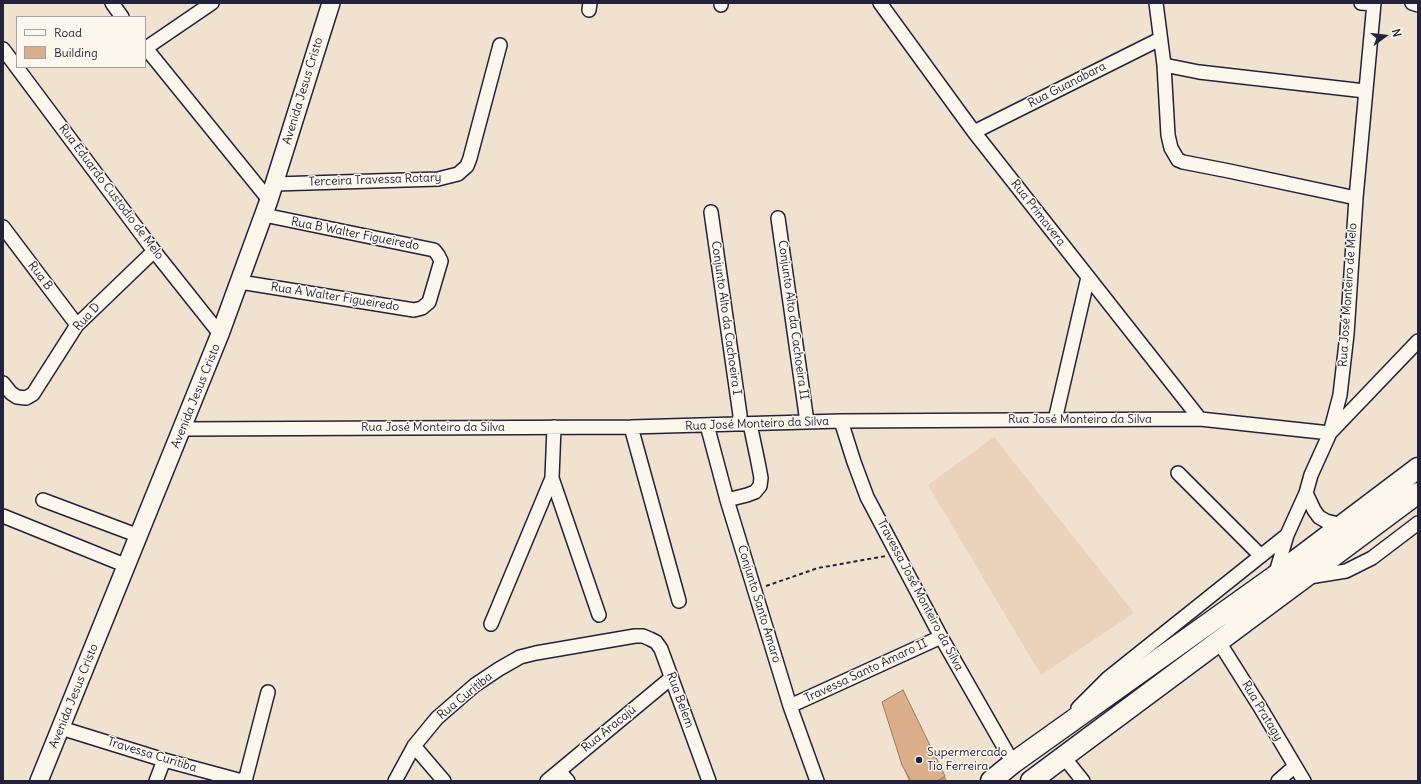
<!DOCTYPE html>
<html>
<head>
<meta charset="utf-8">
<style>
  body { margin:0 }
  #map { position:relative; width:1421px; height:784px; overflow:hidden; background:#f1e1cf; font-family:Delius,sans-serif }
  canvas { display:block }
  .frame { position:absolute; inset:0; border:4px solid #22223b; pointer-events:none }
  .legend { position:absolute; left:16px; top:16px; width:130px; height:52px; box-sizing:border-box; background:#fbf7ec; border:1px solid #a4a2a5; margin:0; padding:5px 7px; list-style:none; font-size:12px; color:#22223b }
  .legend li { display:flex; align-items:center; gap:8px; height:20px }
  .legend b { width:20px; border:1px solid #a4a2a5 }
  .north { position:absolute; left:1365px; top:16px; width:40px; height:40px; -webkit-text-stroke:3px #fbf7ec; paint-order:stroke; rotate:75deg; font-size:11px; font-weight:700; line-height:16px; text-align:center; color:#22223b }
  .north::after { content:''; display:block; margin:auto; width:14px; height:18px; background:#22223b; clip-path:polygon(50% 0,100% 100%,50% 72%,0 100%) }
</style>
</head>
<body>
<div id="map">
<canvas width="1421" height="784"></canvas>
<div class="frame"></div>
<ul class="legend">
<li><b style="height:5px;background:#fbf7ec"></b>Road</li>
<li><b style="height:11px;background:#dbae8c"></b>Building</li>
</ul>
<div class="north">N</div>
</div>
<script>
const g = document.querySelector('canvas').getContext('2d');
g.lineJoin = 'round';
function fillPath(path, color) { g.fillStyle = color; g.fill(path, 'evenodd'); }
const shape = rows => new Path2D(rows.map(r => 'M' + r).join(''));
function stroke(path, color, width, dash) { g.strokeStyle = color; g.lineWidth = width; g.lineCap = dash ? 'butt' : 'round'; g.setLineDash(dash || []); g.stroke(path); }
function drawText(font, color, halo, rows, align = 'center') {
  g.font = font + ' Delius,sans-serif'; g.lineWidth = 3; g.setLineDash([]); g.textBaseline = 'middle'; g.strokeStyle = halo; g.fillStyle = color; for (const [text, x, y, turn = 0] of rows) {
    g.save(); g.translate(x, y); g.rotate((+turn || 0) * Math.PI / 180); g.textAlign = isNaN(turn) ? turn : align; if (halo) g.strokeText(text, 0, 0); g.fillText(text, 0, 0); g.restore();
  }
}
const built = shape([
  [994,437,1134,613,1041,675,928,485]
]);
const path = shape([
  [766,586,818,568,886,556]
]);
const minor = shape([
  [112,3,122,17],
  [721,3,721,5],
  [880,3,974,132,1200,419],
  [1156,3,1164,65,1168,135,1171,148,1178,160,1183,162,1229,171,1356,198],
  [1361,3,1374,4],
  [1412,3,1418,5],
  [589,10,590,3],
  [145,47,269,200],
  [146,48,212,3],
  [3,49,154,251,220,334],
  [1164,65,1199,72,1365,91],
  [974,132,1160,39],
  [275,184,438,179,458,174,467,166,470,158,500,45],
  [711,212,740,415,739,424],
  [778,218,807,422],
  [3,227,77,325],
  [240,282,414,310,422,308,429,302,441,261,438,255,434,250,264,215],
  [3,383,11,393,17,397,26,398,33,394,77,325,154,251],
  [1055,420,1088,277],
  [841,421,854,462,867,497,941,637,1013,763],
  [707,425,727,500,790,706,817,781],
  [631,427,679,601],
  [183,429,631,427,841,421,1200,419,1330,433,1418,341],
  [1178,473,1261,556],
  [552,478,599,615],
  [1306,493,1314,510,1319,517,1326,521,1342,525],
  [43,500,139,536],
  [727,500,747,495,755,492,760,486,761,478,758,462,750,424],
  [3,516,127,566],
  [1275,576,1287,535,1306,493,1311,475,1330,433,1340,395,1347,334,1356,198,1374,3],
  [1309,577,1346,571,1372,558,1418,523],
  [491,624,552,478,554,427],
  [1219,642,1260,707,1304,781],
  [790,706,941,637],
  [1078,708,1108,678,1287,535],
  [61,728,164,760,242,781],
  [414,746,444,781],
  [1063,756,1083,781],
  [559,771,568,781],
  [156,781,164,760],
  [245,781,268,692],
  [395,781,414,746,437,718,475,685,499,669,520,657,536,653,635,636,643,636,650,639,656,642,661,649,709,781],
  [547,781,671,678],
  [1278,781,1295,766]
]);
const major = shape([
  [39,781,220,334,269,200,331,3]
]);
const highway = shape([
  [991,781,1013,763,1275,576,1418,468],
  [1031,781,1418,493]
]);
const wall = shape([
  [902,765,945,776,947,781,909,781]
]);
const building = shape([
  [903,690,945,776,937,781,911,781,902,765,882,702,903,690]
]);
const markers = [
  [919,760,4,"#22223b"]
];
const streetNames = [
  ["Rua Guanabara",1067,85,-27],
  ["Avenida Jesus Cristo",303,91,-73],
  ["Terceira Travessa Rotary",375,180,-2],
  ["Rua Eduardo Custodio de Melo",111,192,53],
  ["Rua Primavera",1038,213,52],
  ["Rua B Walter Figueiredo",355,234,11],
  ["Rua B",40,276,53],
  ["Rua José Monteiro de Melo",1348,295,-86],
  ["Rua A Walter Figueiredo",335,297,9],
  ["Rua D",87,317,-47],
  ["Conjunto Alto da Cachoeira I",726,318,82],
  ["Conjunto Alto da Cachoeira II",793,320,82],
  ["Avenida Jesus Cristo",196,396,-68],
  ["Rua José Monteiro da Silva",1080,420],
  ["Rua José Monteiro da Silva",757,424,-2],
  ["Rua José Monteiro da Silva",433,428],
  ["Travessa José Monteiro da Silva",920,595,62],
  ["Conjunto Santo Amaro",759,604,73],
  ["Travessa Santo Amaro II",866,671,-25],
  ["Avenida Jesus Cristo",74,696,-68],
  ["Rua Curitiba",465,696,-39],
  ["Rua Belem",680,700,70],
  ["Rua Pratagy",1262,711,59],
  ["Rua Aracajú",609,729,-39],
  ["Travessa Curitiba",152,755,17]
];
const poiNames = [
  ["Supermercado",927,753],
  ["Tio Ferreira",927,767]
];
fillPath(built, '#ead2bb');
stroke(minor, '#22223b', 16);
stroke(major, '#22223b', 20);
stroke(highway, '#22223b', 23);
stroke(path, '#22223b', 2, [4, 3]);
stroke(minor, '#fbf7ec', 13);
stroke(major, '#fbf7ec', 17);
stroke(highway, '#fbf7ec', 20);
fillPath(wall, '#bc9678');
fillPath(building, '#dbae8c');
stroke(building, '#997a62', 1);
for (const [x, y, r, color] of markers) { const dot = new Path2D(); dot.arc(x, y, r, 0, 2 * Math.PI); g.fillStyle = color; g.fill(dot); stroke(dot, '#fbf7ec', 1.5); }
drawText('12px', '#22223b', '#fbf7ec', streetNames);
drawText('12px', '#22223b', '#fbf7ec', poiNames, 'left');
</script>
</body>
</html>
